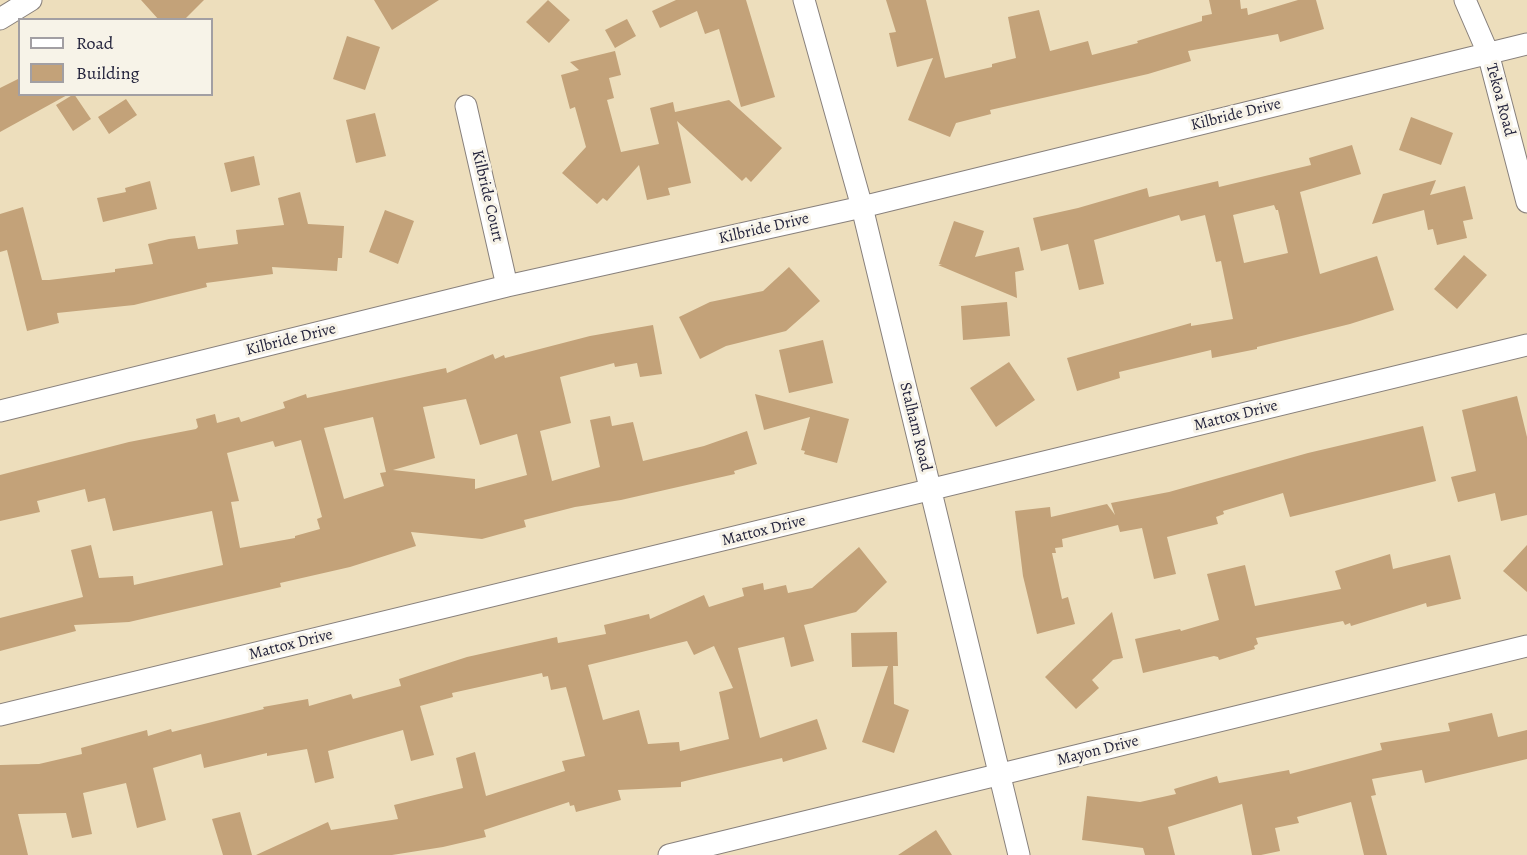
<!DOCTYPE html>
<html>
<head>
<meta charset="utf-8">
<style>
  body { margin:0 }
  #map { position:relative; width:1527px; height:855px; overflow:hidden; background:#eddebc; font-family:Alegreya,serif }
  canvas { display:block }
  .legend { position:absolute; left:18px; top:18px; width:195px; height:78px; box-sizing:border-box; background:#f7f3e8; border:2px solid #a29fa3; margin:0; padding:8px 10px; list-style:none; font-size:18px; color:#22223b }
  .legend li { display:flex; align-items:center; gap:12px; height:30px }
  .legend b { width:30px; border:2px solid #a29fa3 }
</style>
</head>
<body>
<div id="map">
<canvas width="1527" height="855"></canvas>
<ul class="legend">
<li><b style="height:8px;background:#fff"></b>Road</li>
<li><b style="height:16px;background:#c3a279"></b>Building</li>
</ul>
</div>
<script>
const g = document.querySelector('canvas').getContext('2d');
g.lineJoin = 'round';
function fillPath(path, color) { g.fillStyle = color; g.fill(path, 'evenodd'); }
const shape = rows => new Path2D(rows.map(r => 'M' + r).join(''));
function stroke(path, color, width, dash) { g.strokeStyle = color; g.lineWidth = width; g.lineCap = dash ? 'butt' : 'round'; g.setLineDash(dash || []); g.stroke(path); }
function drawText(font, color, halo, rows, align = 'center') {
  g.font = font + ' Alegreya,serif'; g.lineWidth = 6; g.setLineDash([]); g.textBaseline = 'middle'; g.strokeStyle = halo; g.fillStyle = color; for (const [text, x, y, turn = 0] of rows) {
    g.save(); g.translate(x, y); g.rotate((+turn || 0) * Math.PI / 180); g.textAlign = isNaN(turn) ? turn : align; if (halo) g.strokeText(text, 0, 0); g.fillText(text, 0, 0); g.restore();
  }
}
const building = shape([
  [141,0,204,0,184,20,159,20],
  [374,0,439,0,392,30],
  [548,0,570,20,549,43,526,22],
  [676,0,746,0,775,97,741,107,719,29,705,34,697,11,660,28,652,11],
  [886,0,926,0,945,78,992,67,992,64,1016,58,1008,17,1039,10,1050,51,1088,41,1092,55,1138,43,1137,41,1202,21,1202,16,1212,14,1209,0,1240,0,1241,9,1247,8,1248,15,1298,0,1316,0,1324,29,1280,42,1278,34,1188,51,1191,61,1148,74,990,110,991,114,956,123,950,137,908,120,933,58,897,67,889,33,896,32],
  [627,19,636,36,615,48,605,30],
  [347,36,380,47,365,90,333,79],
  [615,51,621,75,609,78,614,98,607,100,621,152,659,144,650,108,673,102,675,112,729,100,782,148,751,182,746,177,742,181,677,121,691,183,668,188,670,195,647,200,639,165,607,201,603,198,597,204,562,173,586,147,575,107,570,109,561,75,579,70,570,62],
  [20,78,20,94,69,94,0,132,0,88],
  [74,94,91,119,73,131,56,105],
  [126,99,137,115,109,134,98,117],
  [375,113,386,156,356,163,346,120],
  [1411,117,1453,133,1441,165,1399,150],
  [1352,145,1361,174,1300,192,1320,274,1377,256,1394,310,1350,324,1257,347,1257,349,1212,358,1211,350,1119,372,1120,378,1077,391,1067,358,1191,323,1191,326,1233,319,1221,261,1216,262,1205,215,1181,221,1179,215,1094,240,1104,284,1079,290,1068,244,1041,251,1033,218,1078,208,1147,188,1149,197,1218,181,1219,187,1311,165,1309,158],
  [1274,205,1276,210,1278,210,1288,253,1244,263,1233,215],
  [254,156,260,185,231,192,224,163],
  [1436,180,1430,195,1465,186,1473,219,1463,221,1467,238,1437,245,1433,229,1428,230,1424,210,1372,224,1383,194],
  [150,181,157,209,103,222,97,198,126,192,125,188],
  [300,192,308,224,344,226,342,258,338,258,337,271,272,267,273,274,206,283,207,287,134,305,57,313,59,323,27,331,7,250,0,252,0,214,23,207,42,280,49,280,115,272,115,269,153,264,148,244,169,239,195,236,198,249,238,244,236,230,284,225,278,198],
  [385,210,414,221,398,264,369,252],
  [954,221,984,231,975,257,1019,247,1024,270,1015,272,1017,298,938,265,942,265,939,264],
  [1464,255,1487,275,1457,309,1434,289],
  [789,267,820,301,786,331,726,346,700,359,679,317,710,302,763,291],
  [1007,302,1010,336,963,340,961,306],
  [653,325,662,374,640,377,637,363,615,367,614,363,560,377,571,423,540,431,552,481,600,467,590,420,610,416,612,426,633,422,643,461,704,446,747,431,757,464,734,471,735,474,621,500,575,507,524,520,526,527,482,539,411,532,416,546,350,567,280,583,281,587,129,622,74,625,76,631,0,651,0,618,83,597,71,550,91,545,99,578,133,576,134,585,223,565,212,511,113,531,105,498,88,502,85,489,37,501,40,512,0,521,0,475,129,442,196,429,198,427,196,419,215,414,217,423,239,417,241,422,285,408,283,402,306,394,307,398,446,368,447,373,493,354,495,359,504,355,505,358,590,336],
  [466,399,480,445,517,434,527,475,475,489,475,479,393,470,435,458,423,407],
  [373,417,386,472,380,473,384,486,344,499,324,428],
  [301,440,322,517,317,519,320,529,295,536,295,538,240,548,231,502,239,501,227,453,273,441,275,447],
  [823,340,833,383,789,393,779,350],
  [1009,362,1035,400,996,427,970,388],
  [755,394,849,419,837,463,804,454,805,451,801,450,810,417,764,430],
  [1517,396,1527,437,1527,515,1501,521,1495,493,1458,502,1451,477,1476,471,1462,410],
  [1423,426,1436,481,1290,517,1283,493,1223,511,1224,514,1216,517,1218,524,1167,537,1176,574,1154,579,1142,528,1120,532,1118,525,1062,539,1063,547,1055,548,1056,553,1052,553,1062,599,1068,597,1075,624,1037,634,1023,576,1015,511,1050,507,1051,517,1107,504,1115,515,1111,503,1169,492,1308,453],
  [1527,545,1527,592,1503,571],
  [859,547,887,582,856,612,804,625,814,661,791,667,784,637,738,648,760,738,817,719,827,749,783,762,782,758,681,782,681,787,618,790,621,800,576,812,574,805,570,806,569,802,484,830,486,837,443,847,392,855,256,855,328,822,331,830,398,819,394,805,463,788,456,758,475,752,486,796,565,771,562,761,585,756,566,687,551,690,548,676,543,677,542,673,452,693,453,697,420,706,434,755,411,761,403,730,328,751,334,778,315,783,307,749,267,756,267,753,204,768,201,754,153,768,166,820,137,828,126,783,83,793,92,834,72,838,66,813,18,814,28,855,0,855,0,765,39,764,82,754,81,748,147,730,148,736,171,729,172,732,264,709,263,707,308,699,309,706,351,694,353,699,401,686,399,679,467,657,557,637,558,643,606,634,604,625,649,614,650,619,704,595,709,607,744,596,742,588,763,583,764,590,786,585,788,593,812,588],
  [687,641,694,655,714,646,733,688,719,692,729,739,680,751,679,742,648,744,639,710,603,720,588,665],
  [1390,554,1393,569,1450,555,1461,599,1427,607,1426,603,1351,626,1350,623,1345,625,1343,621,1256,638,1258,644,1254,646,1255,649,1219,660,1218,657,1214,656,1143,673,1135,639,1180,629,1181,631,1219,620,1207,574,1245,565,1255,606,1341,589,1335,571],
  [1112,612,1123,658,1113,660,1092,680,1099,688,1076,709,1045,677],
  [897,632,898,666,893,666,894,704,909,710,894,753,862,742,888,666,852,667,851,633],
  [1492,713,1498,737,1527,730,1527,759,1425,783,1422,770,1372,779,1376,795,1371,796,1387,855,1364,855,1351,802,1297,817,1299,823,1275,828,1280,851,1261,855,1252,855,1242,804,1168,827,1175,855,1145,855,1143,848,1082,840,1087,796,1140,802,1176,794,1174,789,1217,776,1219,783,1289,770,1290,774,1382,750,1380,743,1450,731,1448,723],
  [240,812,252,855,223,855,212,819],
  [936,830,952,855,898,855]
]);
const street = shape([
  [804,0,862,207,1019,855],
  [1465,0,1488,53,1527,202],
  [0,19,31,0],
  [466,106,507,286],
  [0,411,507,286,862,207,1527,44],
  [0,715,1527,345],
  [669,855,1527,646]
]);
const streetNames = [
  ["Tekoa Road",1500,100,75],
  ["Kilbride Drive",1236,115,-14],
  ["Kilbride Court",487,196,77],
  ["Kilbride Drive",764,229,-13],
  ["Kilbride Drive",291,340,-14],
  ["Mattox Drive",1236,416,-14],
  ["Stalham Road",915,427,76],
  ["Mattox Drive",764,531,-14],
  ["Mattox Drive",291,645,-14],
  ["Mayon Drive",1098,751,-14]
];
fillPath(building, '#c3a279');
stroke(street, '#88807c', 23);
stroke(street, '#fff', 21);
drawText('16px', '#22223b', '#f7f3e8', streetNames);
</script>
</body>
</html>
